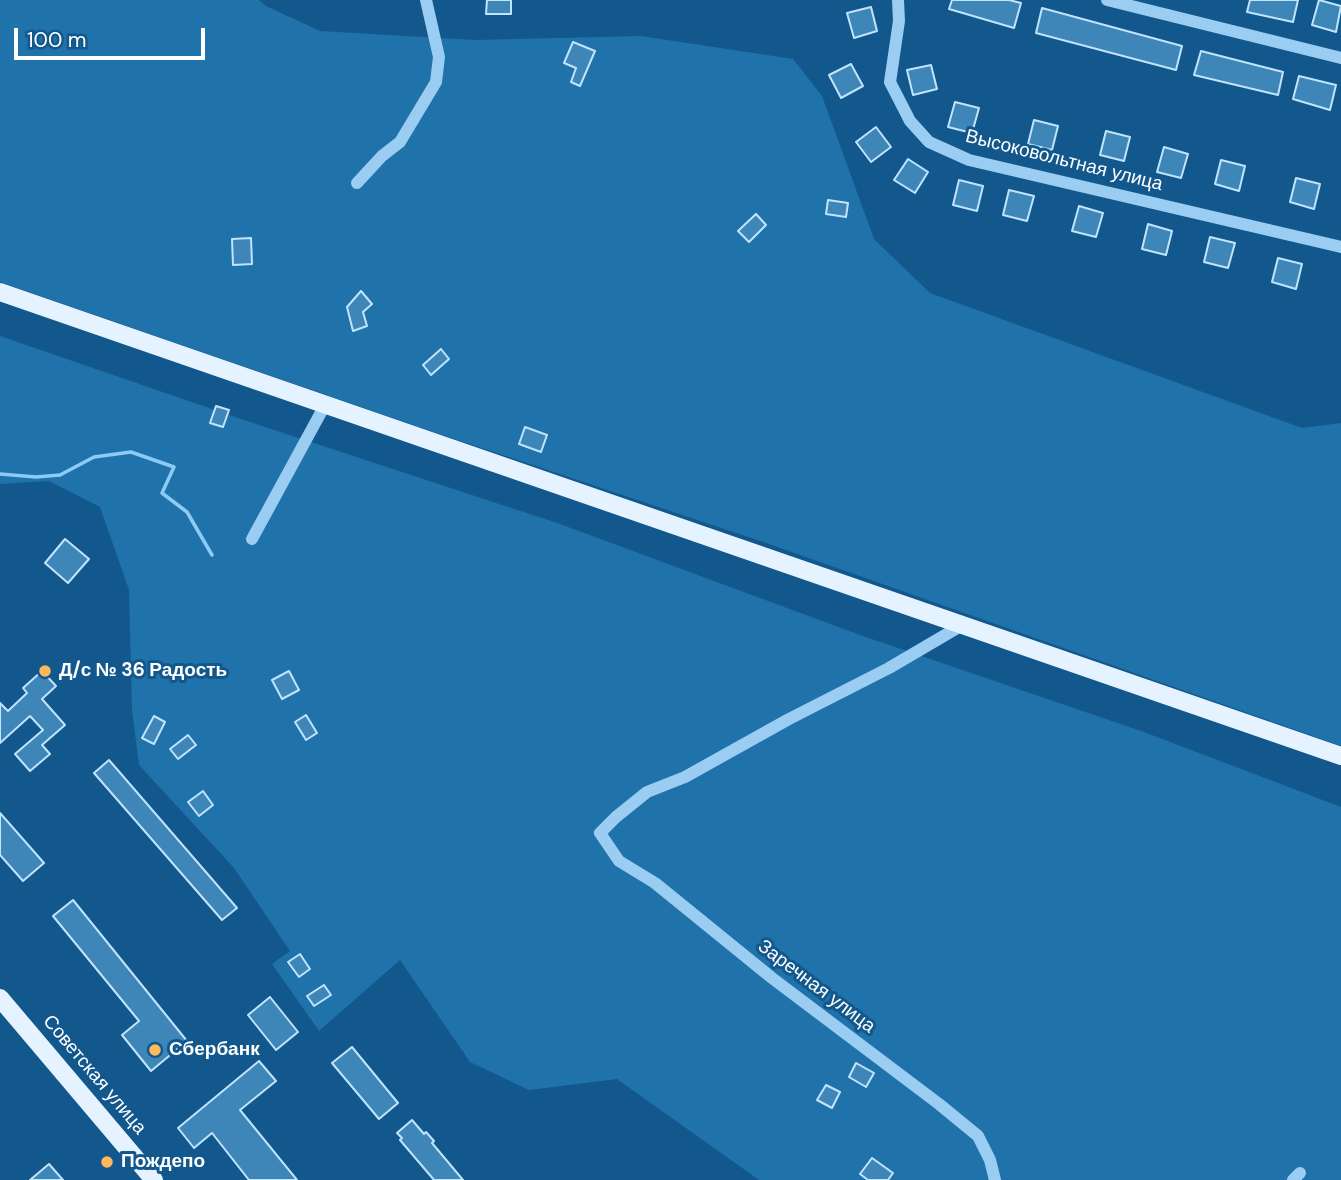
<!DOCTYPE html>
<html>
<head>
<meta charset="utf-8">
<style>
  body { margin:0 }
  #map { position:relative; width:1341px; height:1180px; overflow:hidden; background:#12588d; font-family:"DM Sans",sans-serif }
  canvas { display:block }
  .scale { position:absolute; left:14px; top:28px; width:191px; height:32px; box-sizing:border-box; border:4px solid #fff; border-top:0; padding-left:9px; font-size:21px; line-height:24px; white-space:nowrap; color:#fff; -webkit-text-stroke:5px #12588d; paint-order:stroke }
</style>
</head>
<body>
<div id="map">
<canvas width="1341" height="1180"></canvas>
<div class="scale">100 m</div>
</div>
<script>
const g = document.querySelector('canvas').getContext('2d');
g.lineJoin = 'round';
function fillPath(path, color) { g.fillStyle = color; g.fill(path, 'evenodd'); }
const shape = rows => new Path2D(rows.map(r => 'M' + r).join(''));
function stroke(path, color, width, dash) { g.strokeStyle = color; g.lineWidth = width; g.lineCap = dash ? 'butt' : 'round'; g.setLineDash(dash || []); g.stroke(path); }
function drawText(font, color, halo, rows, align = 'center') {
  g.font = font + ' "DM Sans",sans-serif'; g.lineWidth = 6; g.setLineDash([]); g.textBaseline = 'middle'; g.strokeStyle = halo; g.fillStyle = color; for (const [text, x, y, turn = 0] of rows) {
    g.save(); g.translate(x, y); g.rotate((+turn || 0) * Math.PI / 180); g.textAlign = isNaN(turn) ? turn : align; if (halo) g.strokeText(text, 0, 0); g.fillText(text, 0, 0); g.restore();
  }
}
const green = shape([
  [0,0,259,0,266,6,320,31,475,40,641,36,793,59,822,96,874,239,930,293,1302,428,1341,423,1341,746,772,545,419,427,0,282],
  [0,336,241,419,560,524,860,635,1144,732,1341,807,1341,1180,759,1180,617,1079,529,1090,470,1062,400,960,319,1031,272,964,290,951,234,868,139,765,132,710,129,590,100,507,49,481,0,484]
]);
const stream = shape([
  [0,474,36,477,60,475,94,457,131,452,174,467,162,493,187,512,212,555]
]);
const building = shape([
  [487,0,511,0,511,14,486,14,487,0],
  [952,0,1009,0,1021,3,1014,28,949,9,952,0],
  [1250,0,1298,0,1293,22,1247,12,1250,0],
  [1319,0,1341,6,1336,32,1312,25,1319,0],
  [871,7,877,31,854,38,847,13,871,7],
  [1042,8,1182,46,1176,70,1036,33,1042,8],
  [573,42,595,51,580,86,571,82,576,68,564,63,573,42],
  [1201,51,1283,72,1278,95,1194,75,1201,51],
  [851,64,863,86,841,98,829,75,851,64],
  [931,65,937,89,913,95,907,70,931,65],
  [1299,76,1336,85,1330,110,1293,99,1299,76],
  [955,102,979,108,972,133,948,127,955,102],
  [1034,120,1058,126,1052,150,1028,144,1034,120],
  [876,127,891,147,871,162,856,142,876,127],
  [1106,131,1130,137,1124,161,1100,155,1106,131],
  [1164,147,1188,154,1181,178,1157,172,1164,147],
  [908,159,928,172,915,193,894,180,908,159],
  [1221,160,1245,166,1239,191,1215,184,1221,160],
  [1296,178,1320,184,1314,209,1290,202,1296,178],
  [959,180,983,186,977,211,953,205,959,180],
  [1009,190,1034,196,1027,221,1003,215,1009,190],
  [828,200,848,203,846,217,826,214,828,200],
  [1079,206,1103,213,1096,237,1072,231,1079,206],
  [756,214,766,225,749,242,738,231,756,214],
  [1148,224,1172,231,1166,255,1142,249,1148,224],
  [1210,237,1235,243,1228,268,1204,262,1210,237],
  [251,238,252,264,233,265,232,239,251,238],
  [1278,258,1302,264,1296,289,1272,282,1278,258],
  [361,291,372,304,363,312,367,326,353,331,347,307,361,291],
  [441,349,449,359,431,375,423,365,441,349],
  [216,406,229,410,223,427,210,423,216,406],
  [525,427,547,435,541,452,519,444,525,427],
  [65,539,89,559,68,583,45,563,65,539],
  [42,671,56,686,42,699,65,725,42,745,50,754,30,771,15,754,43,730,30,716,0,743,0,703,8,711,27,693,23,688,42,671],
  [289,671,299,690,282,699,272,680,289,671],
  [306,715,317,733,306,740,295,722,306,715],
  [154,716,165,722,154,744,142,738,154,716],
  [188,735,196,745,178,759,170,749,188,735],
  [109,760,237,908,222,920,94,773,109,760],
  [203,791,213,805,199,816,188,802,203,791],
  [0,813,44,863,23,881,0,855,0,813],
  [73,900,187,1041,151,1071,122,1035,139,1021,53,916,73,900],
  [300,954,310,969,299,977,288,962,300,954],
  [324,985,331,995,314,1006,307,996,324,985],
  [270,997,298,1032,276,1050,248,1015,270,997],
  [352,1047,398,1103,379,1119,332,1063,352,1047],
  [259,1061,276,1081,240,1110,297,1180,249,1180,212,1133,194,1148,178,1128,259,1061],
  [856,1063,874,1073,866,1087,849,1077,856,1063],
  [826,1085,840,1092,832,1108,817,1100,826,1085],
  [412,1120,424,1134,426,1132,434,1141,432,1143,463,1180,434,1180,400,1140,402,1138,397,1133,412,1120],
  [872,1158,893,1173,888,1180,868,1180,860,1174,872,1158],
  [49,1164,63,1180,30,1180,49,1164]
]);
const minor = shape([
  [898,0,899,21,890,82,910,121,929,142,969,160,1341,247],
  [1107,0,1341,58],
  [357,183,382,156,400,142,436,82,439,57,426,0],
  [252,539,325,405],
  [964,624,889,668,789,719,685,777,647,792,616,817,600,833,619,861,655,883,772,978,939,1104,978,1136,990,1160,995,1180],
  [1293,1180,1300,1173]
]);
const major = shape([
  [0,292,1341,756],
  [0,998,154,1180]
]);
const markers = [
  [45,671,7,"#ffb95b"],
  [155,1050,7,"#ffb95b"],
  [107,1162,7,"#ffb95b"]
];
const streetNames = [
  ["Высоковольтная улица",1064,161,14],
  ["Заречная улица",816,987,37],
  ["Советская улица",94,1075,50]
];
const poiNames = [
  ["Д/с № 36 Радость",59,671],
  ["Сбербанк",169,1050],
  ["Пождепо",121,1162]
];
fillPath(green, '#2072aa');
stroke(stream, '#8ccbf5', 3.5);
fillPath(building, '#3e85b8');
stroke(building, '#c1e4fd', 2);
stroke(minor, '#9acdf1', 12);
stroke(major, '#e5f2ff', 18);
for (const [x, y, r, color] of markers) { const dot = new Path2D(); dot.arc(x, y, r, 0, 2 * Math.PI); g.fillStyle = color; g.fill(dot); stroke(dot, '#12588d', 2.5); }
drawText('19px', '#fff', '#12588d', streetNames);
drawText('bold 19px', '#fff', '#12588d', poiNames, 'left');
</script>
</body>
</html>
